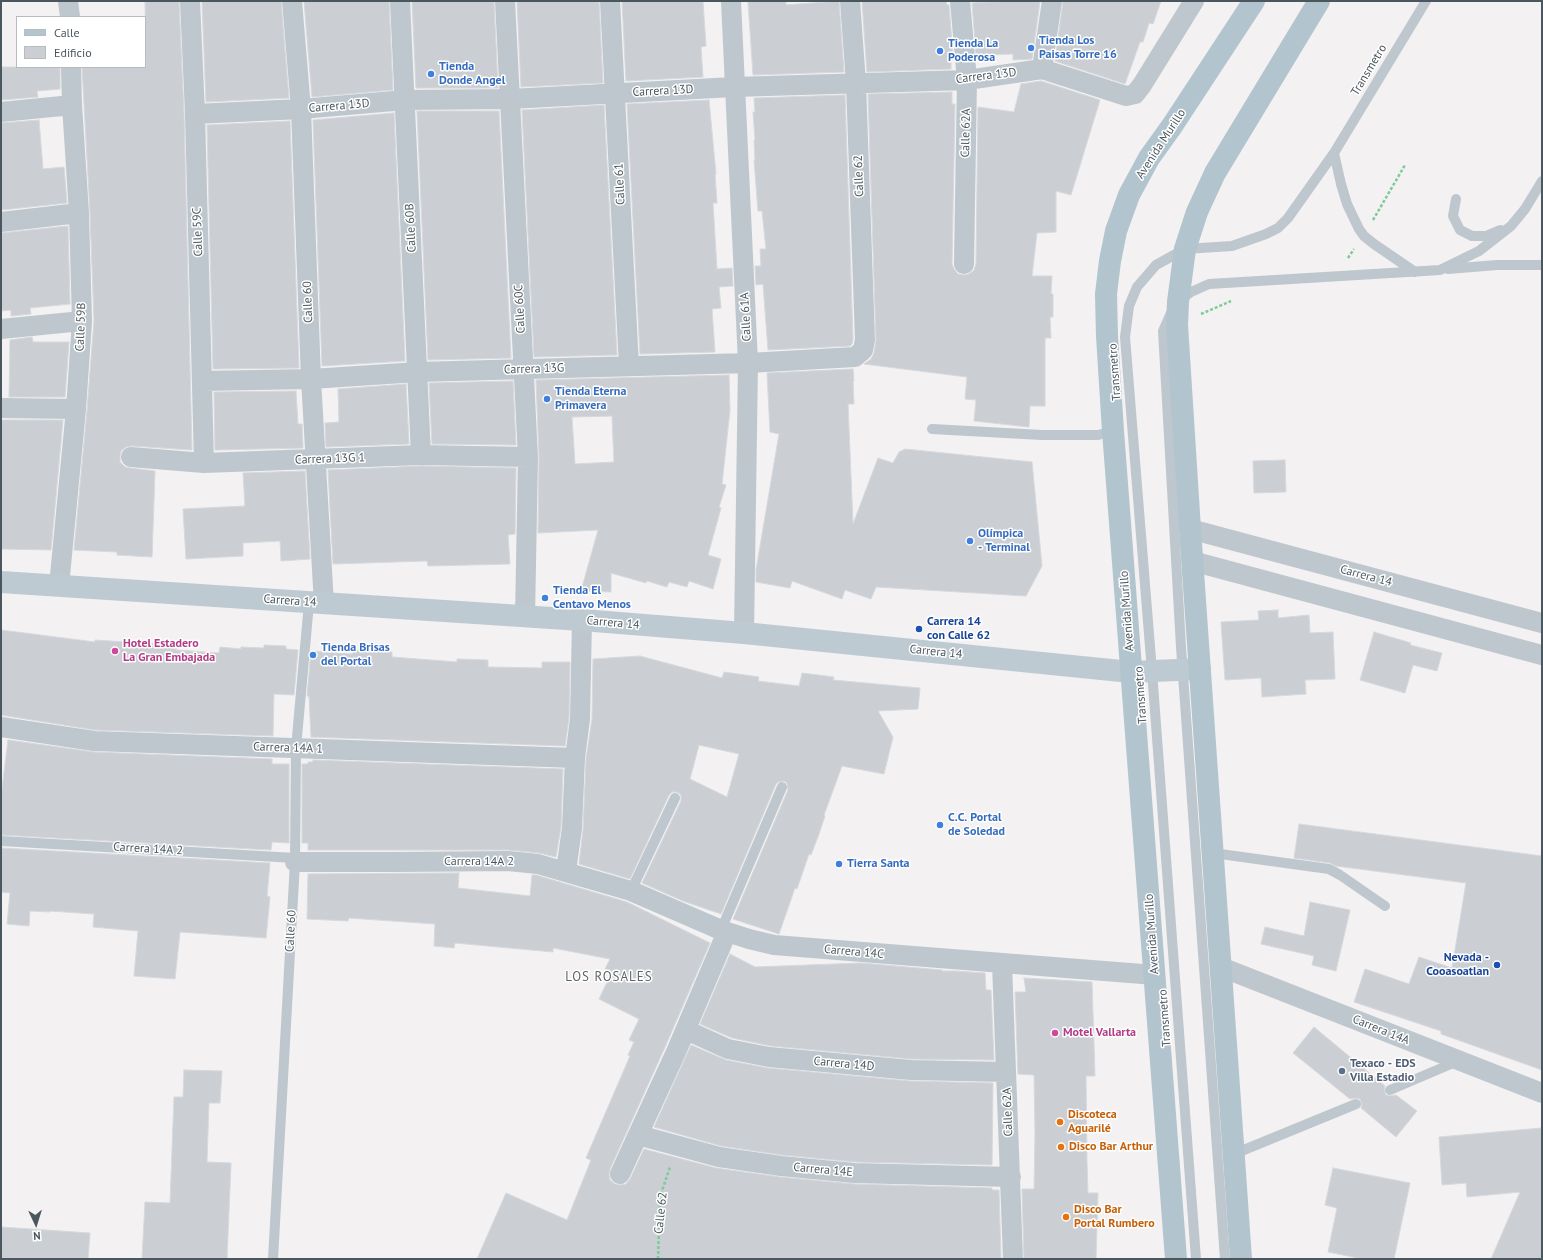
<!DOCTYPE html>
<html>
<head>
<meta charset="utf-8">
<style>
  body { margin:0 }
  #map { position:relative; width:1543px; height:1260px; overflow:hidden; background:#f3f1f1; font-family:"PT Sans",sans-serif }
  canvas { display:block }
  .frame { position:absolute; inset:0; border:2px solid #4a575e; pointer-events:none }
  .legend { position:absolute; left:16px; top:16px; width:130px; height:52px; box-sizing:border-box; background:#fff; border:1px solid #b7bcbf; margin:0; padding:5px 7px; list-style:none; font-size:12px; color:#4a575e }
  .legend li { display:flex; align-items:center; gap:8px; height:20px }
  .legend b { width:20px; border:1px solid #b7bcbf }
  .north { position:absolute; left:16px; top:1204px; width:40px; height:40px; -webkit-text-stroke:3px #fff; paint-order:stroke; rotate:176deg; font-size:11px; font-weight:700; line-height:16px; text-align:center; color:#4a575e }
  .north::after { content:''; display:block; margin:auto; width:14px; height:18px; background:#4a575e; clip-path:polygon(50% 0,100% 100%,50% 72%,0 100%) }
</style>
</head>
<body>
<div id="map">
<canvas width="1543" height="1260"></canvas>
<div class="frame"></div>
<ul class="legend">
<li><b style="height:5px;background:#b2c4ce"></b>Calle</li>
<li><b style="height:11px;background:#cbcfd3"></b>Edificio</li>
</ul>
<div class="north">N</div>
</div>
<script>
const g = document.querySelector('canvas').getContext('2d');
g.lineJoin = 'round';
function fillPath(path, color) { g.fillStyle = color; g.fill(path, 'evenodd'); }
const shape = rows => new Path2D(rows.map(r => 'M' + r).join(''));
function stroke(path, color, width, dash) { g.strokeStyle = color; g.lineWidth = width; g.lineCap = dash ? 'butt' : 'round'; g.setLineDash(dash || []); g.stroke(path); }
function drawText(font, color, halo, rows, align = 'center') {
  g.font = font + ' "PT Sans",sans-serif'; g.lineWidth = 3; g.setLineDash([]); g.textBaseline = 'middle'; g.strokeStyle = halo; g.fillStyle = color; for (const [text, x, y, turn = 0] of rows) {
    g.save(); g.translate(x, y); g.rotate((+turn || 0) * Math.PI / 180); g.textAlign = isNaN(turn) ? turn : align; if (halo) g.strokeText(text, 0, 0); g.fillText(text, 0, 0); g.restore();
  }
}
const building = shape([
  [145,1,179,1,184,114,192,450,132,446,126,447,121,451,120,456,120,462,125,467,130,468,155,471,152,557,117,555,117,552,74,550,87,410,94,321,90,213,82,67,146,67,145,1],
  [202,1,281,1,289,98,206,102,202,1],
  [304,1,389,1,393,90,312,97,304,1],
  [412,1,494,1,498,88,416,88,412,1],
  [517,1,599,1,603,83,521,87,517,1],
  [622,1,703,1,706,46,701,47,703,77,626,81,622,1],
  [763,1,786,1,786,5,839,1,844,72,753,75,748,2,763,1],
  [862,1,946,1,947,5,949,5,953,55,951,55,951,69,867,72,862,1],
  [1006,1,1040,1,1032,59,1013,60,1013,54,976,55,972,3,1006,1],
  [1063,1,1161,1,1153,24,1149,23,1143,42,1140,42,1125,84,1055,61,1063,1],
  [1,67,60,67,60,89,37,91,38,97,1,100,1,67],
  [1041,81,1100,100,1071,195,1056,191,1056,232,1037,233,1032,276,1052,276,1051,294,1053,294,1053,317,1050,317,1051,338,1045,338,1045,406,1030,406,1029,427,974,421,976,400,965,399,967,377,864,364,871,359,874,353,876,340,868,94,952,92,952,104,955,104,952,264,954,269,958,274,964,275,969,274,974,270,976,264,978,107,1014,112,1021,84,1041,81],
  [845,95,853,339,852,344,850,346,768,350,763,284,756,285,755,266,761,266,760,249,766,249,762,211,758,211,754,160,755,160,754,140,755,140,753,112,755,112,754,98,845,95],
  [709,100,716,174,715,174,717,203,713,203,717,269,732,268,733,286,719,287,721,308,712,309,715,352,640,354,627,104,709,100],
  [604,105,617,355,534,357,522,110,604,105],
  [417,111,499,111,511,358,428,360,417,111],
  [394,113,405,361,322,366,313,120,394,113],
  [39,120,43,169,64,167,67,203,1,210,1,123,39,120],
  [290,121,299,368,213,369,207,125,290,121],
  [68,226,70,304,30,308,31,314,11,316,11,310,1,311,1,233,68,226],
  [32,337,33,342,69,342,65,397,9,397,10,340,32,337],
  [853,369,854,381,853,381,854,404,848,404,853,524,878,458,893,463,899,452,905,449,1032,462,1042,566,1026,596,876,587,871,599,845,590,842,599,792,581,790,588,756,582,756,570,779,434,770,432,767,373,853,369],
  [729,375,730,410,722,484,726,485,719,507,721,508,708,555,721,559,713,589,689,581,687,587,669,582,667,587,647,581,646,583,611,573,611,592,581,591,598,530,538,533,539,456,536,380,729,375],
  [612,416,614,462,575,464,572,417,612,416],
  [513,381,516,445,432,444,429,383,513,381],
  [406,384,409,444,326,447,325,423,339,422,338,389,406,384],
  [296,391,298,424,302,424,303,448,215,450,214,392,296,391],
  [1,420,63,420,51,550,1,549,1,420],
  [1285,460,1286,492,1254,493,1253,461,1285,460],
  [421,466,516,468,515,534,508,535,510,564,428,566,427,561,333,564,328,470,421,466],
  [305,471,310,559,281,561,280,541,243,543,243,556,186,559,183,509,245,506,243,473,305,471],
  [1278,610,1278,618,1309,615,1310,633,1333,632,1335,679,1305,680,1306,694,1262,697,1261,678,1225,680,1221,622,1259,620,1258,611,1278,610],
  [1,630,95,642,95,640,157,644,157,643,177,644,176,650,219,653,220,647,241,649,241,647,264,648,264,645,286,646,286,649,298,650,294,695,274,694,273,736,95,730,1,715,1,630],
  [1374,632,1411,643,1410,645,1442,653,1437,671,1413,665,1405,693,1360,680,1374,632],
  [353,650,392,652,392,657,457,662,457,659,488,660,488,667,542,668,542,662,570,662,569,718,565,746,311,737,309,696,307,696,311,651,352,654,353,650],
  [640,656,722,678,724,672,759,677,758,681,799,686,802,673,834,677,833,680,920,688,918,709,878,711,893,737,884,774,842,766,824,815,825,816,819,834,811,855,809,854,797,889,795,888,779,934,733,919,788,790,787,783,784,781,778,782,776,784,721,914,683,901,642,883,681,801,681,795,677,792,672,792,669,795,630,879,579,864,583,830,586,759,592,719,593,659,640,656],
  [699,745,739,754,727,797,690,779,699,745],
  [8,740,94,752,272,759,272,764,289,764,289,843,272,842,271,850,1,835,1,797,8,740],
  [313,760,563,769,561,827,556,857,539,853,508,850,308,850,308,843,302,843,302,764,308,764,308,762,313,762,313,760],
  [1299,824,1542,856,1542,1070,1441,1034,1441,1031,1354,1002,1365,969,1409,984,1419,957,1452,968,1466,883,1336,866,1330,863,1294,858,1299,824],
  [1,848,270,863,267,896,270,897,266,938,180,932,175,979,134,976,138,931,93,927,94,914,50,911,50,912,30,911,29,926,7,924,10,893,1,892,1,848],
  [459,873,458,888,530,896,532,875,536,875,627,902,710,943,665,1047,610,1169,609,1175,610,1180,615,1184,621,1185,626,1184,630,1179,644,1149,716,1168,780,1177,854,1184,992,1188,992,1190,999,1190,1001,1259,477,1259,506,1193,567,1220,591,1160,586,1158,630,1056,628,1055,634,1042,629,1040,639,1019,599,999,612,972,605,969,610,959,553,948,553,952,455,943,454,948,434,946,435,924,349,918,348,921,307,919,308,874,459,873],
  [1310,902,1350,910,1336,971,1312,965,1314,956,1261,944,1265,927,1304,936,1310,902],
  [730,954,755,967,861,963,942,970,942,971,955,971,985,973,986,990,991,990,994,1060,912,1059,771,1046,732,1038,700,1024,730,954],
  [1024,978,1092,982,1095,1076,1086,1076,1087,1162,1088,1193,1098,1193,1096,1259,1024,1259,1022,1189,1034,1189,1035,1133,1034,1075,1018,1074,1015,992,1026,992,1024,978],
  [1314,1027,1385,1086,1384,1090,1386,1095,1390,1096,1396,1095,1417,1111,1396,1137,1361,1108,1362,1104,1360,1099,1356,1098,1350,1099,1293,1053,1314,1027],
  [691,1045,726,1060,768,1068,910,1081,993,1083,992,1165,855,1162,782,1155,721,1146,654,1127,691,1045],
  [184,1070,222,1071,220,1103,209,1103,207,1162,231,1163,227,1259,142,1259,145,1202,170,1203,174,1097,183,1097,184,1070],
  [1542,1128,1542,1259,1491,1259,1520,1192,1467,1197,1466,1183,1442,1185,1439,1137,1542,1128],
  [1333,1168,1410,1183,1394,1259,1363,1259,1328,1252,1337,1208,1325,1205,1333,1168],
  [1,1227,90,1233,88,1259,1,1259,1,1227]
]);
const path = shape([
  [1373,220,1405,165],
  [1348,258,1354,249],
  [1201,314,1231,301],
  [658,1259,660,1197,670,1167]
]);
const lane = shape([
  [1334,153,1341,184,1347,204,1359,229,1364,236,1374,244,1415,272],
  [1456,199,1453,216,1460,230,1472,236,1486,236,1500,230],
  [1448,269,1497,265,1542,265],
  [1180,300,1191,292,1209,284,1440,270,1479,251,1511,226,1525,209,1542,181],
  [1171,313,1163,331,1181,647,1225,1259],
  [932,429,1042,435,1098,435,1113,431],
  [1,841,295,858],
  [1213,853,1329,869,1340,875,1385,906],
  [631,891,675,798],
  [721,930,782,787],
  [1390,1090,1458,1061],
  [1234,1154,1356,1104],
  [273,1259,295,862,296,748,309,603],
  [1196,1259,1152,671,1125,337,1129,306,1137,287,1156,265,1185,249,1232,246,1266,234,1278,228,1288,218,1334,153,1426,1]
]);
const street = shape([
  [68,1,70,17],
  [190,1,195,114,204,463],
  [292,1,301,109,311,379,324,604],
  [400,1,421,455],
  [505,1,528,457,525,617],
  [610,1,629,366],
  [731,1,748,363,744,633],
  [960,1,967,80,964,264],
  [1042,69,1052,1],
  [1,112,72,105],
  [195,114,301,109,405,100,510,99,734,87,967,80,1042,69,1126,96,1135,94,1142,85,1194,1],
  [1,222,79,213],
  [1,329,82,321],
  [202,381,311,379,418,372,748,363,855,357,863,350,865,340,856,83,850,1],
  [1,408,76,409],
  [131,457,204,463,421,455,528,457],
  [1190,529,1542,623],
  [1192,561,1542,655],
  [59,586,76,409,82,321,79,213,72,105,71,67],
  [1,727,94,741,575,758],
  [295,862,396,862,508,861,538,864,631,891,721,930,749,939,774,945,1155,975],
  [566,871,572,828,575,758,580,719,582,620],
  [1002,964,1013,1259],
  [1221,967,1542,1093],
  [686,1030,728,1049,769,1057,911,1070,1006,1072],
  [638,1135,719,1157,781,1166,854,1173,1011,1177],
  [620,1174,676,1052,727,932]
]);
const secondary = shape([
  [1,582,582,620,744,633,1131,672,1200,669]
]);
const primary = shape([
  [1176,1259,1113,431,1107,336,1106,294,1110,261,1116,231,1129,195,1149,158,1172,126,1254,1],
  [1241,1259,1190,529,1177,325,1178,302,1185,249,1197,212,1215,173,1319,1]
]);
const markers = [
  [1031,48,4,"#3f7fe0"],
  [940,51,4,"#3f7fe0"],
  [431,74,4,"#3f7fe0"],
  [547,399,4,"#3f7fe0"],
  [970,541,4,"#3f7fe0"],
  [545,598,4,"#3f7fe0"],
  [919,629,4,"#1a4fb4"],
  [115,651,4,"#d1479c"],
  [313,655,4,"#3f7fe0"],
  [940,825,4,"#3f7fe0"],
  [839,864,4,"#3f7fe0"],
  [1497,965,4,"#1a4fb4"],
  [1055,1033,4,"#d1479c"],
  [1342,1071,4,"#5c6f8a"],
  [1060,1122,4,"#e8710a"],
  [1061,1147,4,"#e8710a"],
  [1066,1217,4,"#e8710a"]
];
const shopNames = [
  ["Tienda Los",1039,41],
  ["Paisas Torre 16",1039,55],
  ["Tienda La",948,44],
  ["Poderosa",948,58],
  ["Tienda",439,67],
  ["Donde Angel",439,81],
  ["Tienda Eterna",555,392],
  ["Primavera",555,406],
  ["Olímpica",978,534],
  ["- Terminal",978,548],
  ["Tienda El",553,591],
  ["Centavo Menos",553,605],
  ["Tienda Brisas",321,648],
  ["del Portal",321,662],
  ["C.C. Portal",948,818],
  ["de Soledad",948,832],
  ["Tierra Santa",847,864]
];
const streetNames = [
  ["Transmetro",1369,70,-59],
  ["Carrera 13D",986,76,-7],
  ["Carrera 13D",663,91,-3],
  ["Carrera 13D",339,106,-5],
  ["Calle 62A",966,133,-89],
  ["Avenida Murillo",1161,144,-57],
  ["Calle 62",859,176,-92],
  ["Calle 61",620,184,-93],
  ["Calle 60B",411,228,-93],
  ["Calle 59C",198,232,-92],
  ["Calle 60",308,302,-92],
  ["Calle 60C",520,309,-93],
  ["Calle 61A",746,317,-93],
  ["Calle 59B",81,327,-88],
  ["Carrera 13G",534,369,-2],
  ["Transmetro",1115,372,-94],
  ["Carrera 13G 1",330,459,-2],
  ["Carrera 14",1366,576,15],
  ["Carrera 14",290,601,4],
  ["Avenida Murillo",1127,611,-94],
  ["Carrera 14",613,623,5],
  ["Carrera 14",936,652,6],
  ["Transmetro",1141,695,-94],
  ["Carrera 14A 1",288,748,2],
  ["Carrera 14A 2",148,849,3],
  ["Carrera 14A 2",479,862],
  ["Calle 60",291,931,-87],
  ["Avenida Murillo",1152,934,-94],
  ["Carrera 14C",854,952,5],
  ["Transmetro",1165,1018,-94],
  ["Carrera 14A",1381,1030,22],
  ["Carrera 14D",844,1064,5],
  ["Calle 62A",1008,1112,-92],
  ["Carrera 14E",823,1170,5],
  ["Calle 62",661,1213,-84]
];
const transitNames = [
  ["Carrera 14",927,622],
  ["con Calle 62",927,636],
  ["Nevada -",1489,958,"right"],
  ["Cooasoatlan",1489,972,"right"]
];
const hotelNames = [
  ["Hotel Estadero",123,644],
  ["La Gran Embajada",123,658],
  ["Motel Vallarta",1063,1033]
];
const serviceNames = [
  ["Texaco - EDS",1350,1064],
  ["Villa Estadio",1350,1078]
];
const foodNames = [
  ["Discoteca",1068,1115],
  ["Aguarilé",1068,1129],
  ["Disco Bar Arthur",1069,1147],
  ["Disco Bar",1074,1210],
  ["Portal Rumbero",1074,1224]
];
const neighbourhoodNames = [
  ["LOS ROSALES",609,977]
];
fillPath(building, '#cbcfd3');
stroke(building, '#d5d8dc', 1);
stroke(path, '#7ccb9a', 2.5, [3, 2]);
stroke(lane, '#bec7cd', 10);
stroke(street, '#bec7cd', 20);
stroke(secondary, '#becad2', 22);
stroke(primary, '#b2c4ce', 22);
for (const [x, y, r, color] of markers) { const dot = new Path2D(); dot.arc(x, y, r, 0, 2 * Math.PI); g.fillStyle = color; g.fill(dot); stroke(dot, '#fff', 1.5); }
drawText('bold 12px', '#366cbe', '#fff', shopNames, 'left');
drawText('12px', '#4a575e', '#fff', streetNames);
drawText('bold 12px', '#164399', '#fff', transitNames, 'left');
drawText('bold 12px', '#b23c85', '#fff', hotelNames, 'left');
drawText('bold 12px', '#4e5e75', '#fff', serviceNames, 'left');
drawText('bold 12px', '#c56008', '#fff', foodNames, 'left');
g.letterSpacing = '1px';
drawText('13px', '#5e6266', '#fff', neighbourhoodNames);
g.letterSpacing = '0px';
</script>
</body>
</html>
